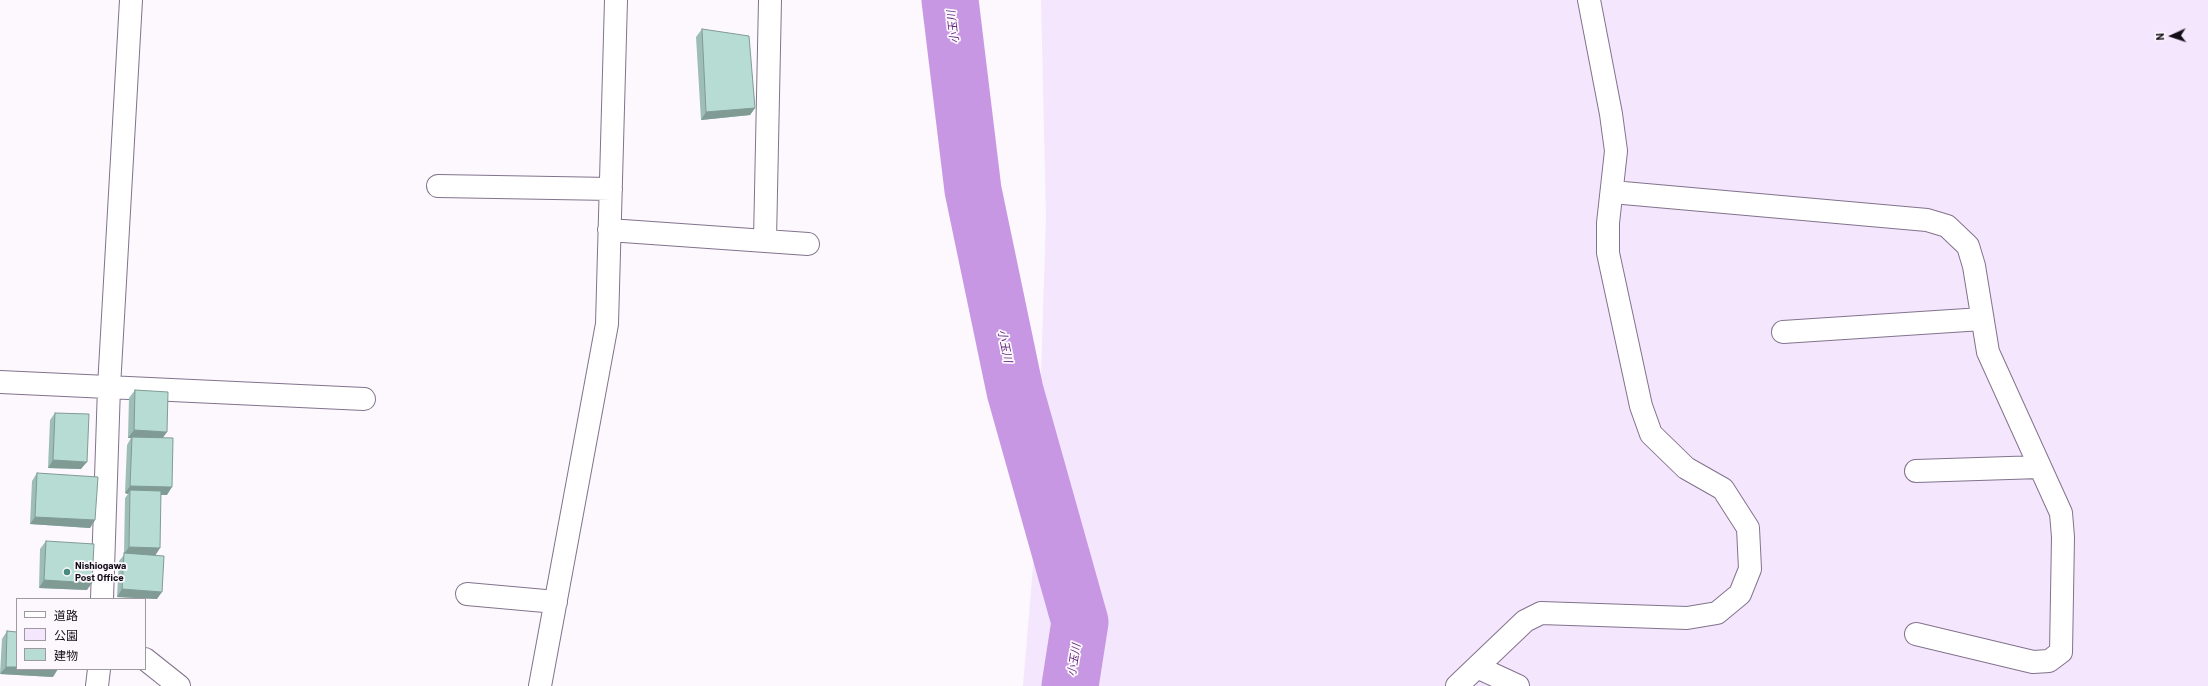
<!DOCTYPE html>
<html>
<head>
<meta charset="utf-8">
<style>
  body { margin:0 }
  #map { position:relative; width:2208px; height:686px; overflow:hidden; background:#fcf8fe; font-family:Barlow,"Noto Sans JP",sans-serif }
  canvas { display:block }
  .legend { position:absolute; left:16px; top:598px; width:130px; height:72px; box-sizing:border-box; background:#fcf8fe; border:1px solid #9f9aa2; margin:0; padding:5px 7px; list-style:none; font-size:12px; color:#140e18 }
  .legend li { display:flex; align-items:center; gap:8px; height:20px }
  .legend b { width:20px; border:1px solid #9f9aa2 }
  .north { position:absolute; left:2152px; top:16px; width:40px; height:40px; -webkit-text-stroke:3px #fcf8fe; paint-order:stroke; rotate:267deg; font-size:11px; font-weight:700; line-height:16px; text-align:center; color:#140e18 }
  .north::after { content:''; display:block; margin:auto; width:14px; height:18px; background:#140e18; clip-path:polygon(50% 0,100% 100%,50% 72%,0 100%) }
</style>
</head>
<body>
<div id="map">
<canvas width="2208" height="686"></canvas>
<ul class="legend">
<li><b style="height:5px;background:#fff"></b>道路</li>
<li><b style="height:11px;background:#f4e6fd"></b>公園</li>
<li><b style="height:11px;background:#b7dcd4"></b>建物</li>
</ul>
<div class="north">N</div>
</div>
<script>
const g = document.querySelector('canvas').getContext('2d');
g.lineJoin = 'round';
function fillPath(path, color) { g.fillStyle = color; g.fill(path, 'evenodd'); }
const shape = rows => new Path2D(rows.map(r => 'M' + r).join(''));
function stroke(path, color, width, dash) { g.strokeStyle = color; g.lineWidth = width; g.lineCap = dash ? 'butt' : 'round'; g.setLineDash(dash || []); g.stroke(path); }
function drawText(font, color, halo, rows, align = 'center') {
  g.font = font + ' Barlow,"Noto Sans JP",sans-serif'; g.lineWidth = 3.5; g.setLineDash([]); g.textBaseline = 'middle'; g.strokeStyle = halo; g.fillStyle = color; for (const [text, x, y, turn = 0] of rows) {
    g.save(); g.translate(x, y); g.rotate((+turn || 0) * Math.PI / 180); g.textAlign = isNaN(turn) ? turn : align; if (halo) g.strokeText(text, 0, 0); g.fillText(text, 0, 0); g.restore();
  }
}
const green = shape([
  [1041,0,2208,0,2208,686,1023,686,1036,531,1046,218]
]);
const river = shape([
  [950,0,973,190,1015,391,1080,622,1070,686]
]);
const street = shape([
  [438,186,611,189],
  [1612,192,1927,220,1947,226,1968,246,1974,266,1988,352,2061,513,2063,537,2061,652,2049,661,2033,662,1916,634],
  [609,230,808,244],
  [765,240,770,0],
  [1783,332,1982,319],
  [0,382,364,399],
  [1916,471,2040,467],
  [467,594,556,602],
  [102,599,109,387,131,0],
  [145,659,179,686],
  [1477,667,1518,686],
  [97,686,99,669],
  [540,686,607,324,616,0],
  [1457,686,1525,621,1541,613,1687,618,1717,613,1740,594,1750,569,1748,528,1723,489,1686,468,1651,434,1641,406,1608,253,1608,223,1616,151,1611,114,1589,0]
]);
const wall = shape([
  [702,29,755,108,750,115,701,120,696,37],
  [135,390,162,438,167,495,161,495,155,555,157,599,117,597,119,561,124,555,125,498,128,494,125,493,127,445,131,438,128,438,129,398],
  [55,413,81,469,48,468,50,420],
  [37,473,95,520,90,528,30,524,32,481],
  [46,541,87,590,39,588,40,549],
  [7,631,53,677,0,674,2,639]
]);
const shadedWall = shape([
  [755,108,750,115,701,120,706,112],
  [134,430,167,432,162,439,128,438],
  [53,460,87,462,81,469,48,468],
  [130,486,172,487,167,495,130,494,130,490,128,494,125,493],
  [35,517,95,520,90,528,30,524],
  [129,547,160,548,155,556,124,554],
  [44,580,92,583,87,590,39,588],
  [122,589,162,592,157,599,117,597],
  [6,667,17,667,17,669,58,669,53,677,0,674]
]);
const building = shape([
  [702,29,749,36,755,108,706,112,702,29],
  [135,390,168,392,167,432,134,430,135,390],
  [55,413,89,414,87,462,53,460,55,413],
  [132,437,173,438,172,487,130,486,132,437],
  [37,473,98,477,95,520,35,517,37,473],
  [130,490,161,491,160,548,129,547,130,490],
  [46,541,94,544,92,583,44,580,46,541],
  [124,553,164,556,162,592,122,589,124,553],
  [7,631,17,632,17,667,6,667,7,631]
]);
const markers = [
  [67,572,4,"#478b7e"]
];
const poiNames = [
  ["Nishiogawa",75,566],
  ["Post Office",75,578]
];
const waterNames = [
  ["小玉川",953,27,-97],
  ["小玉川",1005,346,78],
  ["小玉川",1074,660,-81]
];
fillPath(green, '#f4e6fd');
stroke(river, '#c797e3', 57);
stroke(street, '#82738c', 24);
stroke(street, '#fff', 22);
fillPath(wall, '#9dbdb6');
fillPath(shadedWall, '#809a94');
fillPath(building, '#b7dcd4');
stroke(building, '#809a94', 1);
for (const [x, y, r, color] of markers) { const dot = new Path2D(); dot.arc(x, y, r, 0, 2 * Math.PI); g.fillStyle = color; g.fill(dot); stroke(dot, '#fcf8fe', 1.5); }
drawText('bold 10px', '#140e18', '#fcf8fe', poiNames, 'left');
drawText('italic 11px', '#5a1e77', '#fcf8fe', waterNames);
</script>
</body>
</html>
